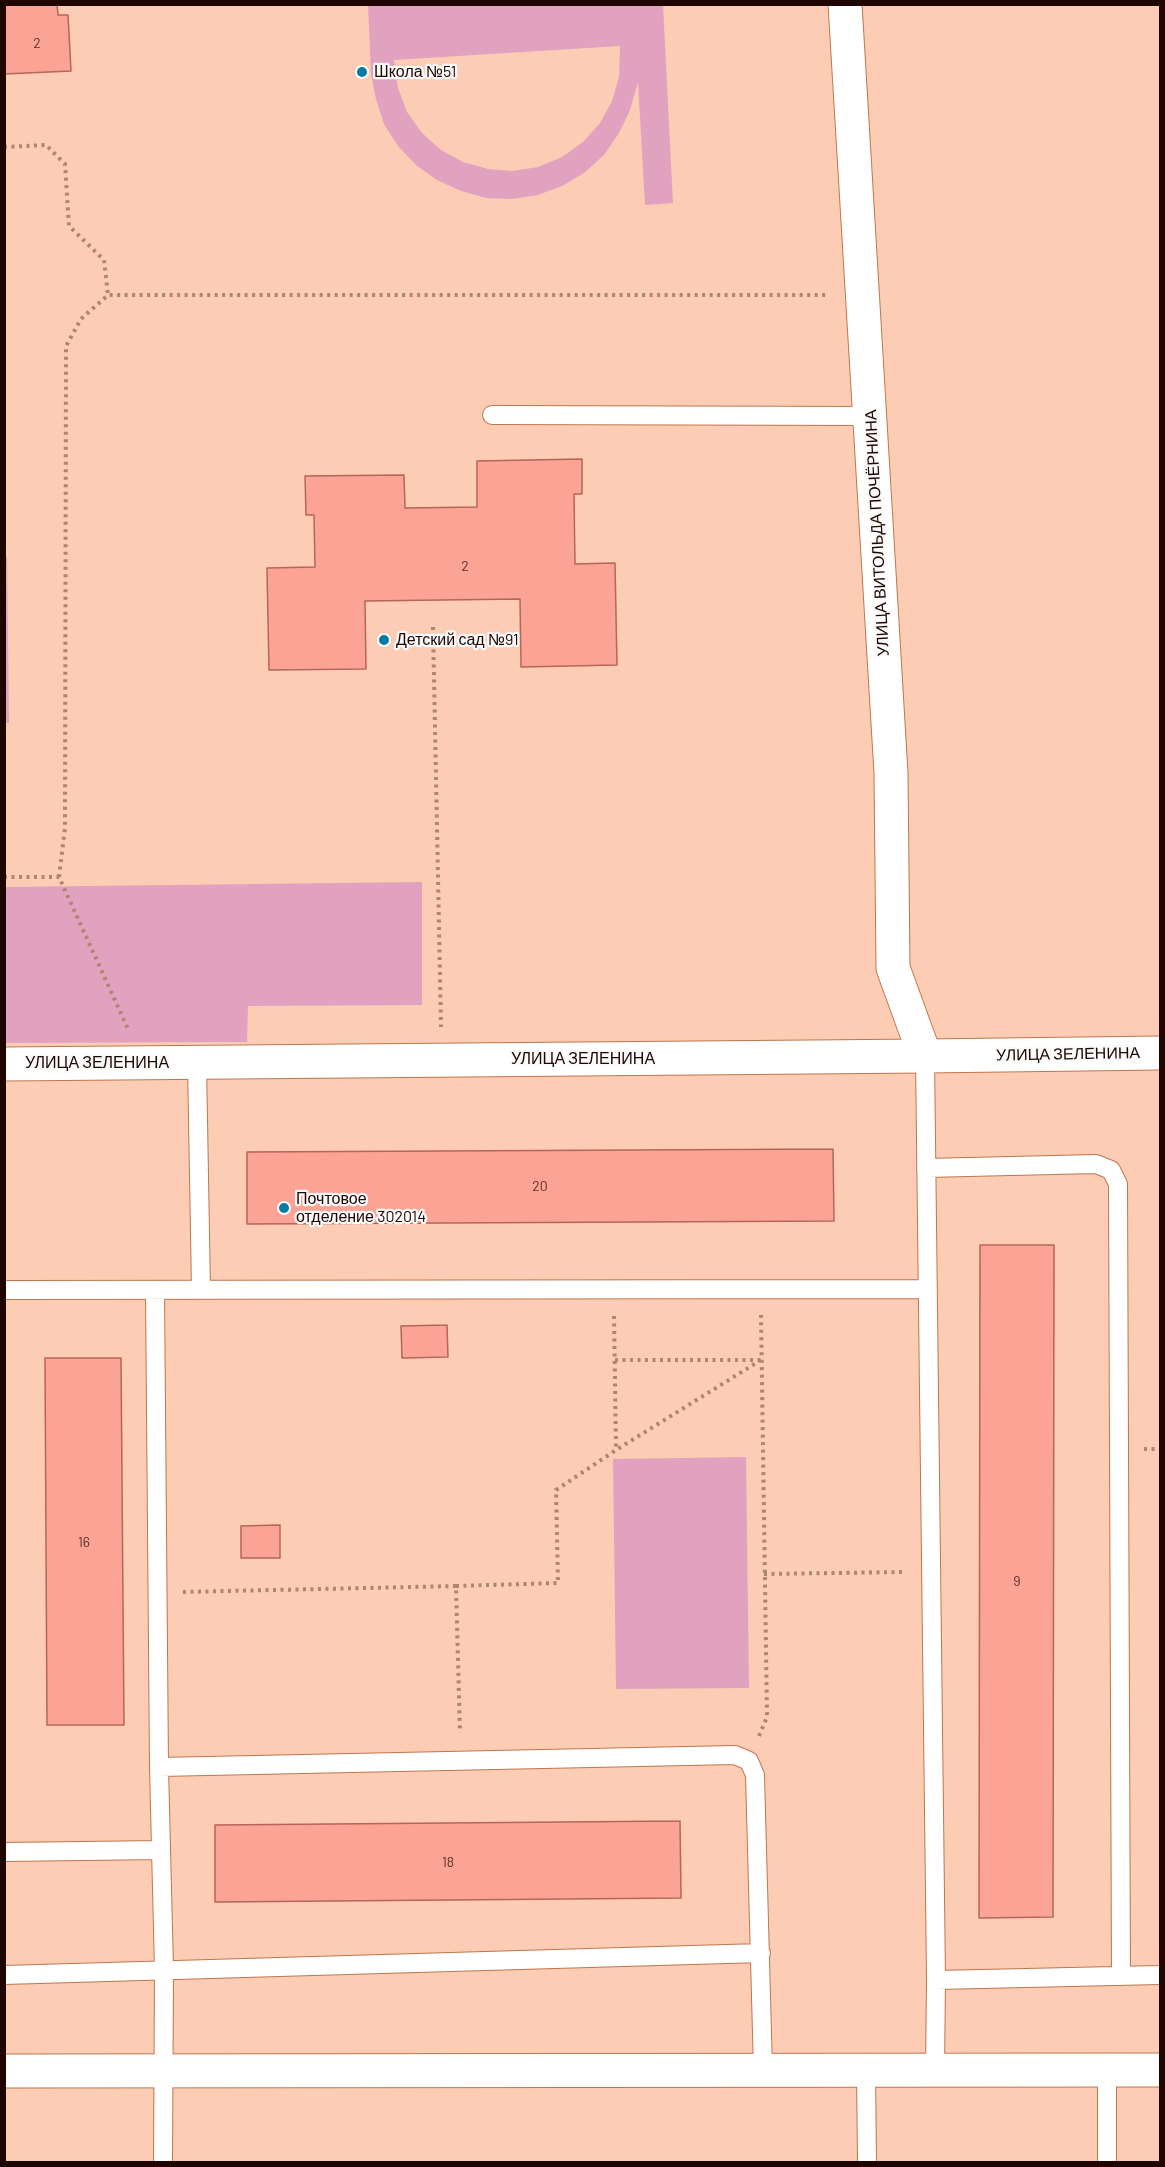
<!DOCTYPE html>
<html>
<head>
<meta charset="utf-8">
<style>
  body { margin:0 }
  #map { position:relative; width:1165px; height:2167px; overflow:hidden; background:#fccdb4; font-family:Barlow,sans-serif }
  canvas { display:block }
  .frame { position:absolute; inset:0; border:6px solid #1f0500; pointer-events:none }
</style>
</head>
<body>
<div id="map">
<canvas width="1165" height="2167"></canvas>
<div class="frame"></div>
</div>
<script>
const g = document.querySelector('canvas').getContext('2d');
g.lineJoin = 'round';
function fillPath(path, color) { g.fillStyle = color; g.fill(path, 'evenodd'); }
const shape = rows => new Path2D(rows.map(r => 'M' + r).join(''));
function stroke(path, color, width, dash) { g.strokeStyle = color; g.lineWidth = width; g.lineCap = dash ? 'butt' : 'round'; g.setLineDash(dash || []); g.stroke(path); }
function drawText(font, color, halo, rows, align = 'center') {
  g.font = font + ' Barlow,sans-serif'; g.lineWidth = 4.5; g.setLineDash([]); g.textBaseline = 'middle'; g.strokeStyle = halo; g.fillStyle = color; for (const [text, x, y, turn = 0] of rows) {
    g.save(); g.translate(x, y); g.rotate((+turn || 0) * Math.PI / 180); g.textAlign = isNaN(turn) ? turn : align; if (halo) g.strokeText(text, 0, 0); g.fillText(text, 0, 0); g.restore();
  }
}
const green = shape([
  [368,5,663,5,673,203,645,205,638,82,630,110,619,133,604,155,584,173,562,186,538,195,512,199,486,198,461,191,437,180,416,165,398,146,384,124,376,99,371,74],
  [620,46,619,77,612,101,600,123,583,142,562,157,538,167,513,171,488,169,463,162,441,150,422,133,407,112,398,88,394,60],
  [4,557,7,557,9,723,4,723],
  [422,882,422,1005,248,1006,247,1042,5,1043,5,887],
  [746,1457,749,1688,616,1689,613,1459]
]);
const building = shape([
  [4,4,57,4,58,15,68,15,71,71,4,74,4,4],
  [582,459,582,494,574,494,575,564,615,563,617,665,521,667,520,599,365,601,366,669,269,670,267,568,315,567,314,515,306,515,305,476,404,475,405,508,477,507,477,461,582,459],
  [833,1149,834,1221,247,1224,247,1152,833,1149],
  [980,1245,1054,1245,1053,1917,979,1918,980,1245],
  [447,1325,448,1357,402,1358,401,1326,447,1325],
  [45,1358,121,1358,124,1725,47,1725,45,1358],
  [280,1525,280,1558,241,1558,241,1526,280,1525],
  [680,1821,681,1898,215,1902,215,1825,680,1821]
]);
const path = shape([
  [4,147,46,145,65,164,69,226,104,260,108,295],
  [433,627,441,1027],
  [4,877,59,877,128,1029],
  [59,877,65,828,66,346,81,319,108,295,828,295],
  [614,1316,616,1449],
  [615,1360,761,1360],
  [1144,1449,1160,1449],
  [764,1574,904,1572],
  [456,1586,558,1583,556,1490,616,1450,761,1360],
  [183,1592,456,1586,460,1733],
  [759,1736,767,1717,761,1315]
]);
const lane = shape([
  [492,415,870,416],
  [925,1056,936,1980,935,2070],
  [197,1063,201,1290],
  [926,1168,1096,1164,1111,1170,1118,1184,1121,1976],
  [4,1290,928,1289],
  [155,1290,159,1767,164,1970,163,2162],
  [159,1767,735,1755,749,1761,755,1775,763,2070],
  [4,1852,161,1850],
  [4,1975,761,1953],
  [936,1980,1160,1975],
  [866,2070,867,2162],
  [1107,2070,1107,2162]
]);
const street = shape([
  [845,4,891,773,893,968,925,1056],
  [4,1064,925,1056,1160,1053],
  [4,2071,1160,2070]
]);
const markers = [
  [362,72,6,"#057ca4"],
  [384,640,6,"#057ca4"],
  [284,1208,6,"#057ca4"]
];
const numberNames = [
  ["2",37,43],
  ["2",465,566],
  ["20",540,1186],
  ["16",84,1542],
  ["9",1017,1581],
  ["18",448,1862]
];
const poiNames = [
  ["Школа №51",374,72],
  ["Детский сад №91",396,640],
  ["Почтовое",296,1199],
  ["отделение 302014",296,1217]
];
const streetNames = [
  ["УЛИЦА ВИТОЛЬДА ПОЧЁРНИНА",877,533,-93],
  ["УЛИЦА ЗЕЛЕНИНА",1068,1054,-1],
  ["УЛИЦА ЗЕЛЕНИНА",583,1059],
  ["УЛИЦА ЗЕЛЕНИНА",97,1063]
];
fillPath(green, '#e1a2bf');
fillPath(building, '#fba496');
stroke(building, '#b56559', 1.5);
stroke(lane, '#be764e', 20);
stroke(street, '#be764e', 35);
stroke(path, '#ac8573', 4, [3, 4.5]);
stroke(lane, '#fff', 18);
stroke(street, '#fff', 33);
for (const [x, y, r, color] of markers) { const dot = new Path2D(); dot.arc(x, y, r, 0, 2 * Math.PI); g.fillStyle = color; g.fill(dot); stroke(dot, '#fafafa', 2); }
drawText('14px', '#562d26', null, numberNames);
drawText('16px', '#1f0500', '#fafafa', poiNames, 'left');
drawText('16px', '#1f0500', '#fafafa', streetNames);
</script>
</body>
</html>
